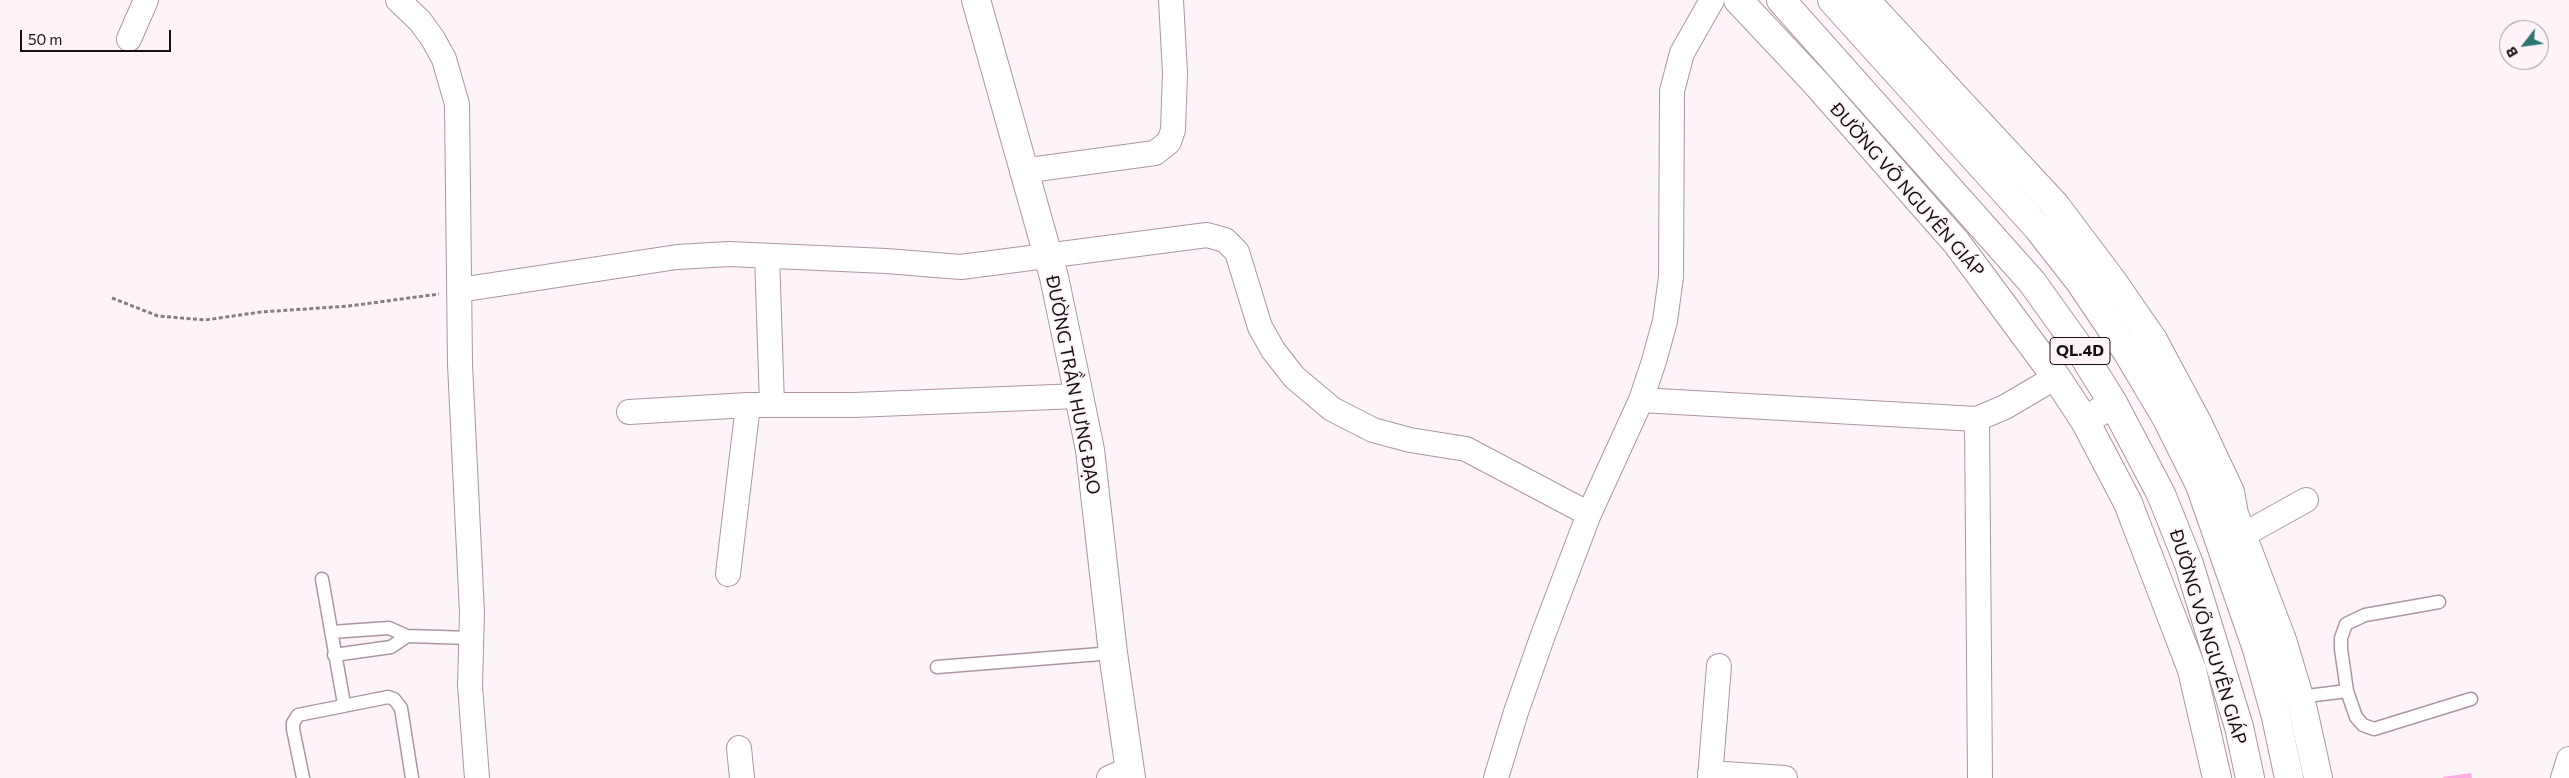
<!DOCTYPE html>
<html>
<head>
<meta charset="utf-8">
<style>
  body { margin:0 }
  #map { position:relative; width:2569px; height:778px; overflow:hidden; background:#fdf4fa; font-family:Commissioner,sans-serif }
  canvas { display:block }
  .north { position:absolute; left:2499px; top:20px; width:50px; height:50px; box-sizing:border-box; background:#fdf4fa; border:1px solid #a1989e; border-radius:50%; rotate:240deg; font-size:14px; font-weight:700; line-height:20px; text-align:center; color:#170f14 }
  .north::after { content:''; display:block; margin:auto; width:18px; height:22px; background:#2c7570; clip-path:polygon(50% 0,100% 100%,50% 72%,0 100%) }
  .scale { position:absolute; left:20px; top:30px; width:151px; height:22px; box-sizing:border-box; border:2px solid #170f14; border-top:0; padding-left:6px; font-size:15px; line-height:18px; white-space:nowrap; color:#170f14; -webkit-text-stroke:4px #fdf4fa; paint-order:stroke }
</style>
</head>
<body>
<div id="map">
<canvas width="2569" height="778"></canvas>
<div class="north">B</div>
<div class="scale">50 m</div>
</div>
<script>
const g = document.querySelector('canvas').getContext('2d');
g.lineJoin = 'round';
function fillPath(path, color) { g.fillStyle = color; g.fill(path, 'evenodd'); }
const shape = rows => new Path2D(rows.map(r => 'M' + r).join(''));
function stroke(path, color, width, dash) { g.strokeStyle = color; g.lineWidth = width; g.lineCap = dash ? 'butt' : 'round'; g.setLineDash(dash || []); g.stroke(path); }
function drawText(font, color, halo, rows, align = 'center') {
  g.font = font + ' Commissioner,sans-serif'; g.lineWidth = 4; g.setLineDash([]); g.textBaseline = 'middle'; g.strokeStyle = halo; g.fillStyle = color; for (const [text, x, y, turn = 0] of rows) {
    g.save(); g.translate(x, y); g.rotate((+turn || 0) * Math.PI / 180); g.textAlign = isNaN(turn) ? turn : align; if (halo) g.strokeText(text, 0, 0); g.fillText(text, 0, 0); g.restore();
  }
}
const building = shape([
  [2471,773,2472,778,2443,778,2443,777]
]);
const path = shape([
  [112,298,158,316,205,320,261,312,349,306,439,294]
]);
const lane = shape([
  [322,579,344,704],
  [331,632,389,628,407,636,471,638],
  [334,655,391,647,407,636],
  [937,667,1113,653],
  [2347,691,2341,649,2341,638,2346,624,2365,615,2439,602],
  [2299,697,2347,691,2356,717,2363,725,2374,729,2471,699],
  [303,778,293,729,293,723,298,715,388,697,394,699,401,708,412,778]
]);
const street = shape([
  [398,0,420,21,433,39,444,59,457,104,460,364,472,613,470,686,477,778],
  [129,39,146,0],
  [1022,171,1155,153,1169,142,1173,130,1175,73,1171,0],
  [767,256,772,404],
  [459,290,677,257,729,254,886,261,961,267,1207,235,1225,240,1237,252,1260,327,1273,350,1294,377,1332,409,1373,430,1410,440,1466,449,1589,514],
  [1641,400,1977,419,2005,407,2056,377],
  [629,412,748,405,854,405,1079,396],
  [1977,419,1980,778],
  [2243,535,2306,500],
  [728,574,748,405],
  [739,748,742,778],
  [1710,773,1785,778],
  [1109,778,1130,769],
  [1496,778,1516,712,1543,635,1589,514,1641,400,1654,361,1665,321,1671,277,1672,91,1682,53,1712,0],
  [1710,778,1719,666],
  [2563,778,2569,759]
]);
const secondary = shape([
  [976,0,1054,277,1079,396,1090,450,1113,653,1131,778],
  [1738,0,1816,83,1956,242,2056,377,2085,421,2128,503,2192,670,2217,778],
  [1865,0,2055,205,2113,282,2153,340,2197,422,2230,492,2234,514,2282,640,2303,710,2318,778]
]);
const highway = shape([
  [1781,0,2032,282,2075,342,2113,403,2161,494,2189,564,2239,727,2250,778],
  [1832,0,2037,227,2080,282,2128,353,2166,417,2200,485,2257,649,2276,717,2289,778],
  [2128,353,2153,340],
  [2085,421,2113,403]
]);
const shields = [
  [2080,351,60]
];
const shieldNames = [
  ["QL.4D",2080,351]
];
const streetNames = [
  ["ĐƯỜNG VÕ NGUYÊN GIÁP",1907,190,49],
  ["ĐƯỜNG TRẦN HƯNG ĐẠO",1073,385,79],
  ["ĐƯỜNG VÕ NGUYÊN GIÁP",2208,637,73]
];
fillPath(building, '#fdade2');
stroke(lane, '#ac96a3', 15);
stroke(street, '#ac96a3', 26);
stroke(secondary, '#ac96a3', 30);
stroke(highway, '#ac96a3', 30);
stroke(path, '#867e83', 3, [4, 2.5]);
stroke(lane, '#fff', 12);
stroke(street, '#fff', 24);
stroke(secondary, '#fff', 28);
stroke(highway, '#fff', 28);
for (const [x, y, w] of shields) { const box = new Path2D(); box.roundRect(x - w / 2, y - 13.5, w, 27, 4); g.fillStyle = '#fdf4fa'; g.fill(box); stroke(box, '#170f14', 1); }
drawText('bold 16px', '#170f14', null, shieldNames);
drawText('18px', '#170f14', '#fdf4fa', streetNames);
</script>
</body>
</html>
